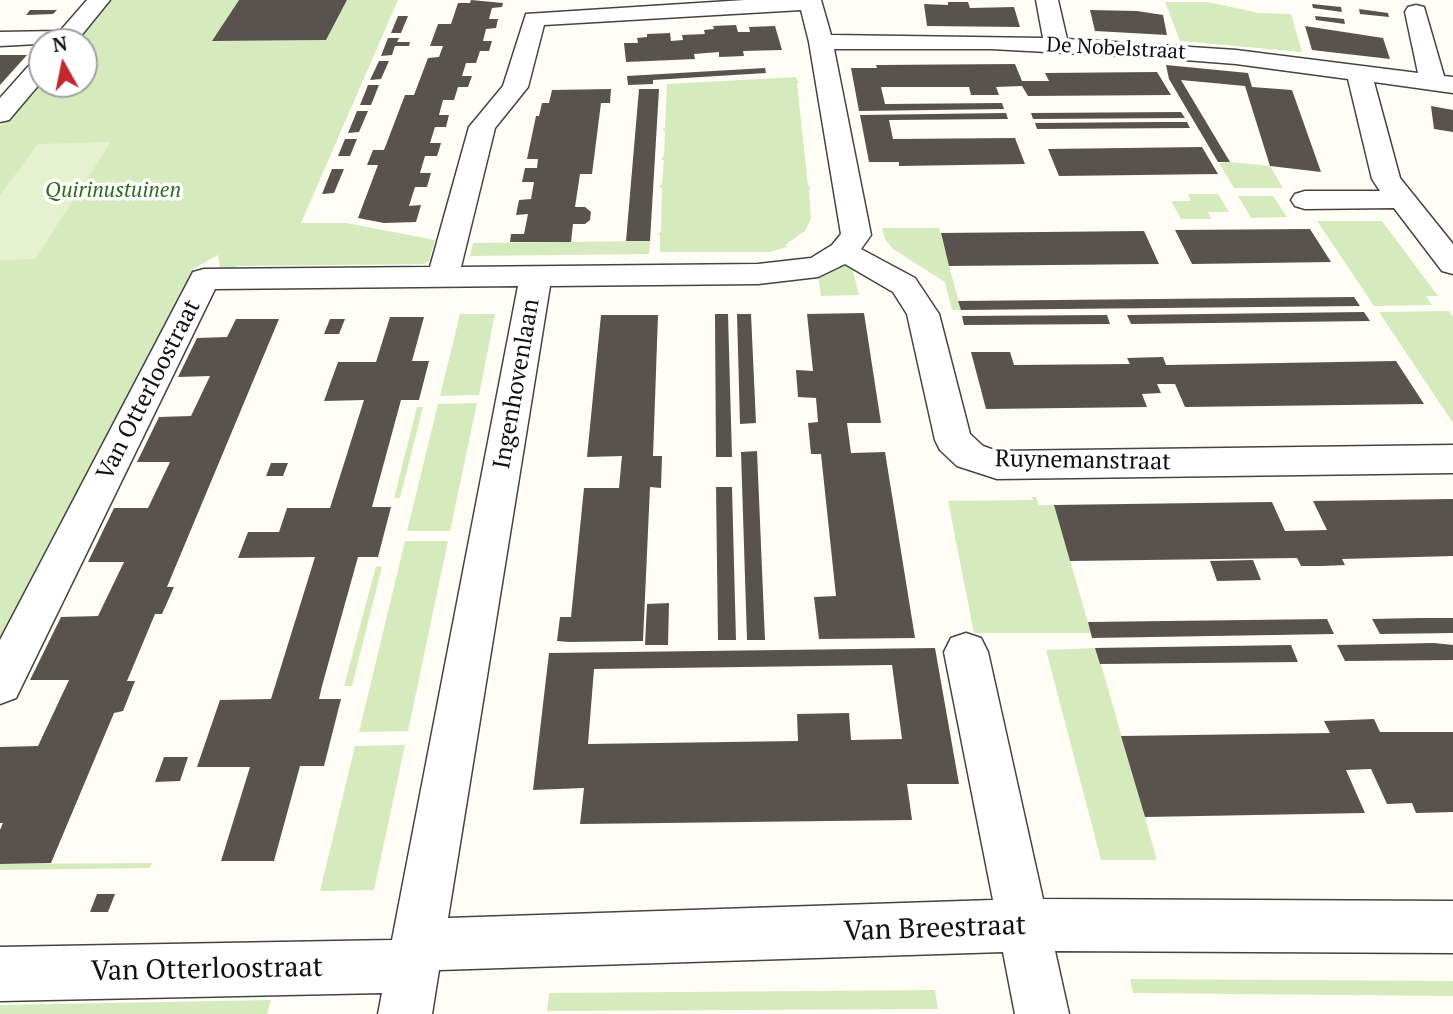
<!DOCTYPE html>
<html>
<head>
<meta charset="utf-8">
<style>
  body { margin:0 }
  #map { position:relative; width:1453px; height:1014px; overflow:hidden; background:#fffdf5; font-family:"PT Serif",serif }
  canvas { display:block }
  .north { position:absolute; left:28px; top:28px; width:70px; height:70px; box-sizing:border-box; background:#fff; border:2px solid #a0a0a0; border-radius:50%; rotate:351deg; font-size:19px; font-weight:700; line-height:28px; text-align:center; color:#111 }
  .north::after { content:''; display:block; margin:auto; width:24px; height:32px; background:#c4262e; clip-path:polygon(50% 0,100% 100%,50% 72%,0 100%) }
</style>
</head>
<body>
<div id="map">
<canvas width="1453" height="1014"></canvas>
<div class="north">N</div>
</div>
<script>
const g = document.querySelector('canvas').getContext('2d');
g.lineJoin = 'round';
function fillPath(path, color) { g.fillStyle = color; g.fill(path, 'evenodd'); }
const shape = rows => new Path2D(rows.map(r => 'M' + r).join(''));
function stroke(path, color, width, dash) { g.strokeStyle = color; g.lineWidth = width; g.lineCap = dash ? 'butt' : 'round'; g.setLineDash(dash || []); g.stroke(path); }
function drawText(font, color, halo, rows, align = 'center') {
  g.font = font + ' "PT Serif",serif'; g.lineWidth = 7; g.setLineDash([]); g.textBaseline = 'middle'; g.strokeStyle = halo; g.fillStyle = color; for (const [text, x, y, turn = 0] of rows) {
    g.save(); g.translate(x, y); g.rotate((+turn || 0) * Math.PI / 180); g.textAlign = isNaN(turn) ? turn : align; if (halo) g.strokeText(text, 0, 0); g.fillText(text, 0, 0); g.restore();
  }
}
const green = shape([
  [108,0,239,0,213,41,326,40,347,0,398,0,301,223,346,223,435,240,429,261,424,264,237,266,235,269,220,269,218,255,193,269,0,646,0,126,35,86,84,84,84,42,72,42],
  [1165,2,1208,2,1259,13,1291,14,1302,52,1180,41],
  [796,77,799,83,797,83,808,185,811,188,809,189,811,218,805,231,785,245,787,247,770,252,660,252,660,235,657,234,661,232,662,188,659,187,662,184,664,160,661,160,664,155,665,132,662,129,665,128,667,84],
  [1230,162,1270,166,1283,188,1234,188,1219,163],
  [1188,194,1218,194,1229,212,1208,212,1211,219,1181,219,1171,201,1191,201],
  [1238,196,1273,196,1287,217,1251,218],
  [1317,221,1382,221,1438,296,1426,296,1432,305,1374,306],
  [882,228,939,228,961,310,952,310,945,282,893,249,885,239],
  [650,241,649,254,470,256,473,243],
  [851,263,859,295,821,296,818,275,832,266],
  [1449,311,1453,317,1453,423,1379,312],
  [460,314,495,314,479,395,440,396],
  [477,403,450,531,407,531,438,404],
  [417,407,423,407,400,498,394,498],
  [1032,497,1036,497,1039,505,1054,505,1091,633,974,633,948,501,1033,500],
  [405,541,448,541,408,731,359,732],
  [376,566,382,567,352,686,344,686],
  [1095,648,1101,664,1157,860,1101,860,1046,650],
  [405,745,374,890,320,891,355,746],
  [152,863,150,868,0,870,0,864],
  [1130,979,1453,981,1453,996,1133,993],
  [935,990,938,1009,547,1011,549,993],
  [271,1000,267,1014,0,1014,0,1005]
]);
const pitch = shape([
  [111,142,35,259,0,260,0,195,38,144]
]);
const building = shape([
  [239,0,347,0,326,40,212,41],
  [471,0,503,3,502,7,492,8,489,19,498,19,496,28,486,29,483,41,492,41,489,51,480,51,476,63,466,63,462,76,472,76,468,87,458,87,454,100,443,100,439,115,449,115,446,127,435,127,430,143,441,143,439,150,437,156,425,156,420,173,431,173,427,187,415,187,409,206,421,205,416,222,384,223,358,218,378,165,367,165,373,150,384,150,405,95,414,95,428,58,439,57,443,46,430,46,438,24,451,24,458,3,470,3],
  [948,2,968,2,970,8,1014,7,1020,27,927,26,924,4,948,5],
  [1312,4,1341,7,1342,12,1313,8],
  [1359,9,1388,13,1389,17,1360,14],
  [30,10,57,10,53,14,26,15],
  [1090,10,1137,11,1163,15,1167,35,1095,31],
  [398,16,408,16,401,33,391,33],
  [1315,16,1344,19,1345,24,1316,20],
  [736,25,738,32,750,32,749,27,775,26,782,50,743,51,744,56,719,57,719,52,694,54,695,59,626,62,624,43,638,43,637,38,647,37,647,34,670,33,671,41,683,40,682,35,705,34,704,30,714,29,713,26],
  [1305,26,1383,38,1390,59,1312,50],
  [388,38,399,38,397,42,410,42,409,46,395,46,392,55,381,56],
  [0,55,27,55,0,85],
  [379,61,389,61,381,79,370,80],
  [1015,64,1022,81,1049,81,1045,73,1157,72,1171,95,1028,96,1022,86,996,87,999,95,971,95,969,87,881,87,885,104,1002,103,1004,109,859,111,851,68,877,68,876,65],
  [1166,65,1248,73,1252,87,1292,90,1321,172,1270,166,1245,86,1181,80,1230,162,1218,162,1169,79],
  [765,68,766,73,653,80,653,84,628,85,627,76],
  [368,85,379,85,371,105,360,105],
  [611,89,610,103,601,103,592,174,580,174,575,207,585,207,591,212,590,220,585,224,573,224,571,242,510,242,511,234,524,234,528,214,516,215,519,200,531,199,534,182,522,182,525,168,537,168,538,159,527,159,536,116,539,116,542,103,549,103,552,90],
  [639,89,659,89,650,241,626,241],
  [1431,106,1453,110,1453,132,1434,129],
  [357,111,368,111,359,132,348,133],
  [1181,112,1185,118,1033,119,1031,113],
  [1006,113,1008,119,889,120,893,139,1015,138,1025,164,899,166,899,162,869,162,860,115],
  [1156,122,1187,122,1190,128,1037,129,1035,123],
  [345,139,357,139,350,156,338,156],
  [1202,147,1218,174,1059,176,1048,149],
  [332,169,344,169,334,193,322,194],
  [1310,229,1331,262,1192,264,1175,230],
  [1144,231,1159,264,949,266,941,233],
  [1354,297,1360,306,961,310,958,301],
  [1364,312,1370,321,1131,324,1127,315],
  [864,313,881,423,847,423,851,453,885,452,915,638,819,639,814,597,836,596,821,454,811,454,808,423,818,422,816,398,798,397,796,370,813,371,807,314],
  [715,314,728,314,732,457,716,457],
  [737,314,751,314,756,423,740,424],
  [601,315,658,315,653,456,662,456,661,488,650,487,643,641,569,642,557,641,560,617,571,617,584,488,619,488,622,456,587,457],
  [1107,315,1110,324,964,325,962,316],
  [390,317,424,317,412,361,429,361,419,400,401,400,372,507,391,507,378,557,358,557,322,686,319,699,341,699,324,766,300,766,274,861,221,861,250,767,197,767,220,700,271,699,315,557,238,558,248,532,279,532,287,508,330,508,364,400,324,401,338,362,376,362],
  [236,319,279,319,167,587,174,587,162,614,155,614,127,681,135,681,123,711,114,713,51,863,0,864,0,830,3,823,0,823,0,747,38,746,69,680,30,680,61,617,98,616,124,562,88,562,114,508,148,508,170,462,137,462,159,417,191,416,210,376,178,377,197,338,227,337],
  [330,319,345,319,339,334,324,334],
  [971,352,1010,352,1014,365,1130,364,1127,358,1163,357,1166,365,1396,361,1424,404,1185,407,1175,384,1157,384,1161,393,1142,394,1147,407,986,409],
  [757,451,765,640,747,640,741,452],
  [271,463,288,463,283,476,266,476],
  [716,487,732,487,736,640,718,640],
  [1453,499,1453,556,1342,559,1345,565,1323,566,1301,566,1297,558,1070,561,1054,505,1272,502,1285,531,1327,530,1313,501],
  [1253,560,1261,580,1217,581,1210,561],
  [669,603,668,645,645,645,647,604],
  [1420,618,1453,618,1453,633,1380,634,1372,619],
  [1327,619,1334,634,1092,638,1088,622],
  [1434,643,1453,645,1453,660,1345,661,1337,645],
  [1291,645,1298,662,1100,664,1095,648],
  [935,648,959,784,907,784,912,820,580,824,584,788,533,790,549,653],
  [892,665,902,739,851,740,849,713,797,714,798,741,588,744,594,669],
  [1374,719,1380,732,1453,732,1453,812,1416,813,1412,803,1387,804,1371,769,1346,770,1365,813,1145,817,1121,736,1330,733,1324,721],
  [164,757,188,757,180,781,155,782],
  [97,894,115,894,108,912,90,912]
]);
const minor = shape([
  [87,0,110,0,76,42,0,46,0,32,60,31,87,0],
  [745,0,821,0,831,35,1043,38,1036,0,1058,0,1067,39,1236,50,1418,73,1405,12,1408,7,1416,5,1424,7,1444,76,1453,77,1453,93,1374,82,1400,178,1453,244,1453,274,1442,271,1394,208,1305,209,1295,206,1291,200,1295,194,1305,191,1380,191,1372,179,1348,79,1236,64,1159,58,991,49,834,49,871,235,861,249,915,278,939,314,970,434,983,446,997,451,1453,445,1453,473,997,479,957,466,940,450,935,440,907,314,893,292,845,264,818,277,758,284,550,286,448,918,993,900,944,652,951,638,966,633,981,638,988,652,1043,899,1453,901,1453,953,1055,951,1069,1014,1015,1014,1003,952,439,970,432,1014,378,1014,382,993,0,1001,0,947,392,940,518,286,215,289,16,698,0,704,0,640,193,272,204,269,430,267,469,127,503,86,526,14,745,0],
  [801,10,809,42,841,234,832,245,811,258,758,264,461,267,495,128,528,87,544,25,801,10],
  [42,59,42,81,9,120,0,122,0,98,33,61,42,59]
]);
const farStreetnames = [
  ["De Nobelstraat",1116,49,3]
];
const farParknames = [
  ["Quirinustuinen",113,191]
];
const streetNames = [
  ["Ingenhovenlaan",517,384,-80],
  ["Van Otterloostraat",149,390,-63],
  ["Ruynemanstraat",1083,461,1]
];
const nearStreetnames = [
  ["Van Breestraat",935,929,-2],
  ["Van Otterloostraat",207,970,-1]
];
fillPath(green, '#d5ebbd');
fillPath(pitch, '#e6f2cf');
fillPath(building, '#5a524d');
stroke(minor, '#444', 3);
fillPath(minor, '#fff');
drawText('21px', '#111', '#fff', farStreetnames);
drawText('italic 21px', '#2f6b1f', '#fff', farParknames);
drawText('24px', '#111', '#fff', streetNames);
drawText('28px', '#111', '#fff', nearStreetnames);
</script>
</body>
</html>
